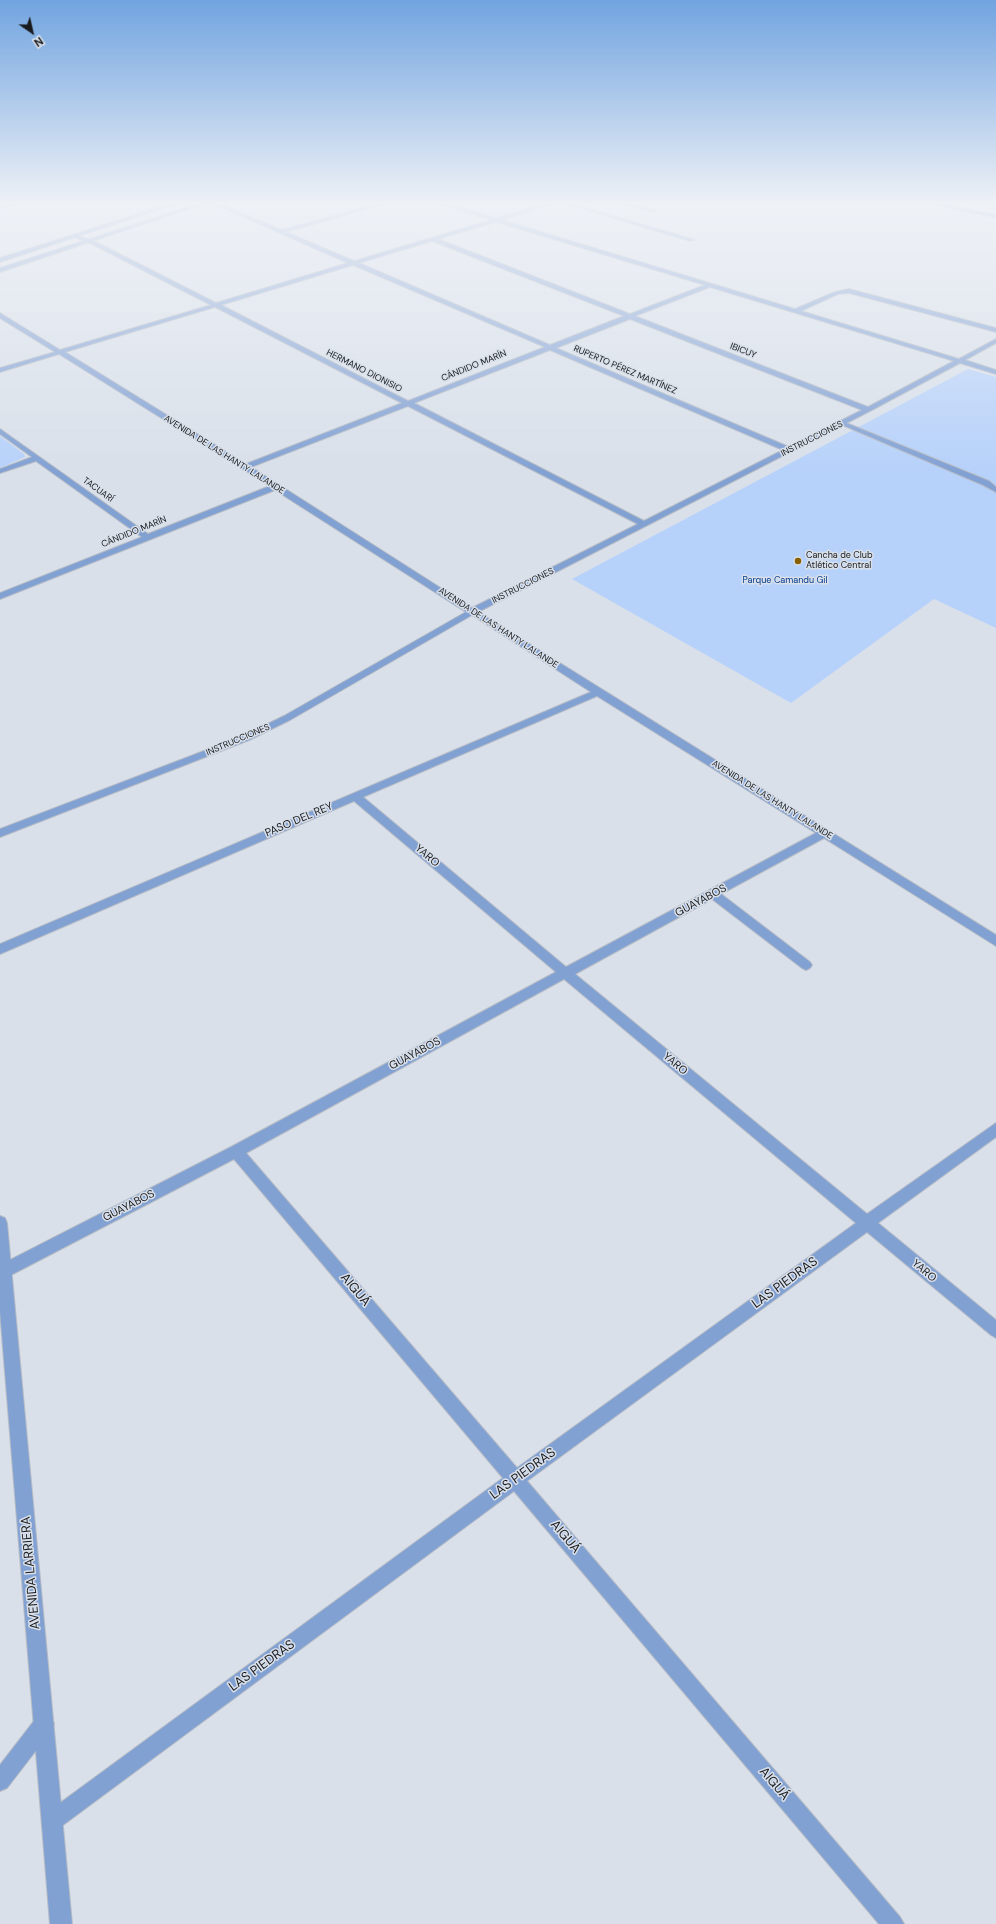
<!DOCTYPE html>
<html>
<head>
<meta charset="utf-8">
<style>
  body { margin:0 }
  #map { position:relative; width:996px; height:1924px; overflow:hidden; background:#d9e0ea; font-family:"DM Sans",sans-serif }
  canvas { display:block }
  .north { position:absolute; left:12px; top:12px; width:40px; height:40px; -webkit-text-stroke:3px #d9e0ea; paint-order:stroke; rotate:146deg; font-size:11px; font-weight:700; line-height:16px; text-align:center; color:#181a1e }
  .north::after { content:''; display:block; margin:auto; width:14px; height:18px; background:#181a1e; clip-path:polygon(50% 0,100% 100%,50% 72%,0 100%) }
</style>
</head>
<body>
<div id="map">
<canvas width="996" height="1924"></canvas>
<div class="north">N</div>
</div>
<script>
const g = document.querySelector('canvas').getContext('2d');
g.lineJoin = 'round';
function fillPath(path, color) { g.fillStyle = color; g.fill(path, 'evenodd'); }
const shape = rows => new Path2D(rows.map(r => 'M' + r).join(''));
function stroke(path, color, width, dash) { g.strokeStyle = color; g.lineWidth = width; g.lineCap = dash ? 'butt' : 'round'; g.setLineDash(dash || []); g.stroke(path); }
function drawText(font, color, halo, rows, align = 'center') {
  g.font = font + ' "DM Sans",sans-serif'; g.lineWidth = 3; g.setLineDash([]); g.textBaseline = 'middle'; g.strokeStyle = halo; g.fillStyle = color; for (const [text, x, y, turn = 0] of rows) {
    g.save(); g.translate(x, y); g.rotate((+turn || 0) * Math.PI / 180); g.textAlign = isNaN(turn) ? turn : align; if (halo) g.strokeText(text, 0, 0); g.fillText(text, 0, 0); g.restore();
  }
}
const green = shape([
  [968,369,996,377,996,628,934,599,791,703,572,579],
  [0,436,24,454,25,457,0,468]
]);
const stream = shape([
  [934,202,954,208,996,216]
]);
const service = shape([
  [620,202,627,202,656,211,654,212,620,202],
  [840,422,844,422,989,481,996,487,996,492,983,485,840,424,840,422]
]);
const minor = shape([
  [16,202,23,202,0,209,0,206,16,202],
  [209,202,215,202,282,230,383,202,390,202,286,232,354,261,491,220,435,202,442,202,496,218,551,202,558,202,502,220,795,309,835,292,849,289,996,328,996,332,849,293,838,294,801,311,959,359,996,339,996,343,965,360,996,370,996,374,960,363,870,411,478,612,996,935,996,946,824,838,721,894,810,962,812,965,810,968,806,970,802,968,712,899,575,974,867,1214,996,1123,996,1137,878,1223,996,1320,996,1338,991,1335,867,1232,527,1481,900,1917,904,1924,879,1924,514,1491,59,1828,52,1831,45,1828,42,1821,45,1814,503,1478,234,1159,9,1276,4,1278,0,1277,0,1265,231,1147,556,972,354,801,0,954,0,944,591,692,472,615,290,720,249,740,0,837,0,829,243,736,284,716,466,612,275,490,0,599,0,593,142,537,36,461,0,473,0,469,32,457,0,434,0,429,148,534,270,486,59,354,0,372,0,368,55,352,0,318,0,313,60,350,211,305,88,242,73,237,73,235,92,240,216,303,348,263,209,202],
  [496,222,705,285,630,314,438,239,496,222],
  [432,241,624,316,550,345,359,263,432,241],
  [353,265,545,347,408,401,221,305,353,265],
  [710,287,954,361,868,407,635,316,710,287],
  [215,307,402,403,246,464,65,352,215,307],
  [630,319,862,410,789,447,556,348,630,319],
  [550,350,783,450,644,521,414,403,550,350],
  [408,406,638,524,472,608,251,467,408,406],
  [597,696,816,833,566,967,363,797,597,696],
  [564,979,856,1223,517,1468,246,1153,564,979],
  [559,202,566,202,695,240,690,241,559,202],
  [44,1714,51,1717,54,1724,51,1731,7,1788,0,1791,0,1765,37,1717,44,1714]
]);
const tertiary = shape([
  [175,202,182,202,0,262,0,258,175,202],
  [203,202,210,202,0,272,0,268,203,202],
  [0,1216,5,1218,7,1223,72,1924,50,1924,0,1311,0,1216]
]);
const markers = [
  [798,561,4,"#896000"]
];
const farStreetnames = [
  ["IBICUY",743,351,21],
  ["CÁNDIDO MARÍN",474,366,-22],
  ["RUPERTO PÉREZ MARTÍNEZ",625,370,23],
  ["HERMANO DIONISIO",364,371,27],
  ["INSTRUCCIONES",812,439,-27],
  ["AVENIDA DE LAS HANTY LALANDE",224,455,32],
  ["TACUARÍ",98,490,36],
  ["CÁNDIDO MARÍN",134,532,-22],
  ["INSTRUCCIONES",523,586,-27],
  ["AVENIDA DE LAS HANTY LALANDE",498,628,33],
  ["INSTRUCCIONES",238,740,-23],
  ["AVENIDA DE LAS HANTY LALANDE",772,800,32]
];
const farPoinames = [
  ["Cancha de Club",806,556],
  ["Atlético Central",806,566]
];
const farParknames = [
  ["Parque Camandu Gil",785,581]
];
const streetNames = [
  ["PASO DEL REY",299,820,-23],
  ["YARO",427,856,40],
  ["GUAYABOS",701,901,-28],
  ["GUAYABOS",415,1054,-28],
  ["YARO",675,1064,40],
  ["GUAYABOS",129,1206,-27],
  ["YARO",924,1271,40]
];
const nearStreetnames = [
  ["LAS PIEDRAS",785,1283,-36],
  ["AIGUÁ",355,1290,50],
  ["LAS PIEDRAS",523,1474,-36],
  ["AIGUÁ",565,1537,50],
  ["AVENIDA LARRIERA",31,1573,-95],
  ["LAS PIEDRAS",262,1666,-36],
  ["AIGUÁ",774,1784,50]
];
fillPath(green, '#b6d1fa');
stroke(stream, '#608dd5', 3.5);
stroke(service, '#b6bcc5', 2);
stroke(minor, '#b6bcc5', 2);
stroke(tertiary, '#b6bcc5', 2);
fillPath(service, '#82a1d3');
fillPath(minor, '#82a1d3');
fillPath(tertiary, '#82a1d3');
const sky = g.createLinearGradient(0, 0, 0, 471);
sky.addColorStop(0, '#71a4e0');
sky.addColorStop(0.43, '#eef1f6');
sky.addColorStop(1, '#eef1f600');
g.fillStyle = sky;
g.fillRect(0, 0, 996, 471);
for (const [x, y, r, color] of markers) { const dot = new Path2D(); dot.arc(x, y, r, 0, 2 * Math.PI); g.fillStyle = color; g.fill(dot); stroke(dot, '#d9e0ea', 1.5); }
drawText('9px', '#181a1e', '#d9e0ea', farStreetnames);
drawText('9px', '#181a1e', '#d9e0ea', farPoinames, 'left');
drawText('9px', '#00398d', '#d9e0ea', farParknames);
drawText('11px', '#181a1e', '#d9e0ea', streetNames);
drawText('13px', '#181a1e', '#d9e0ea', nearStreetnames);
</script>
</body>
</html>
